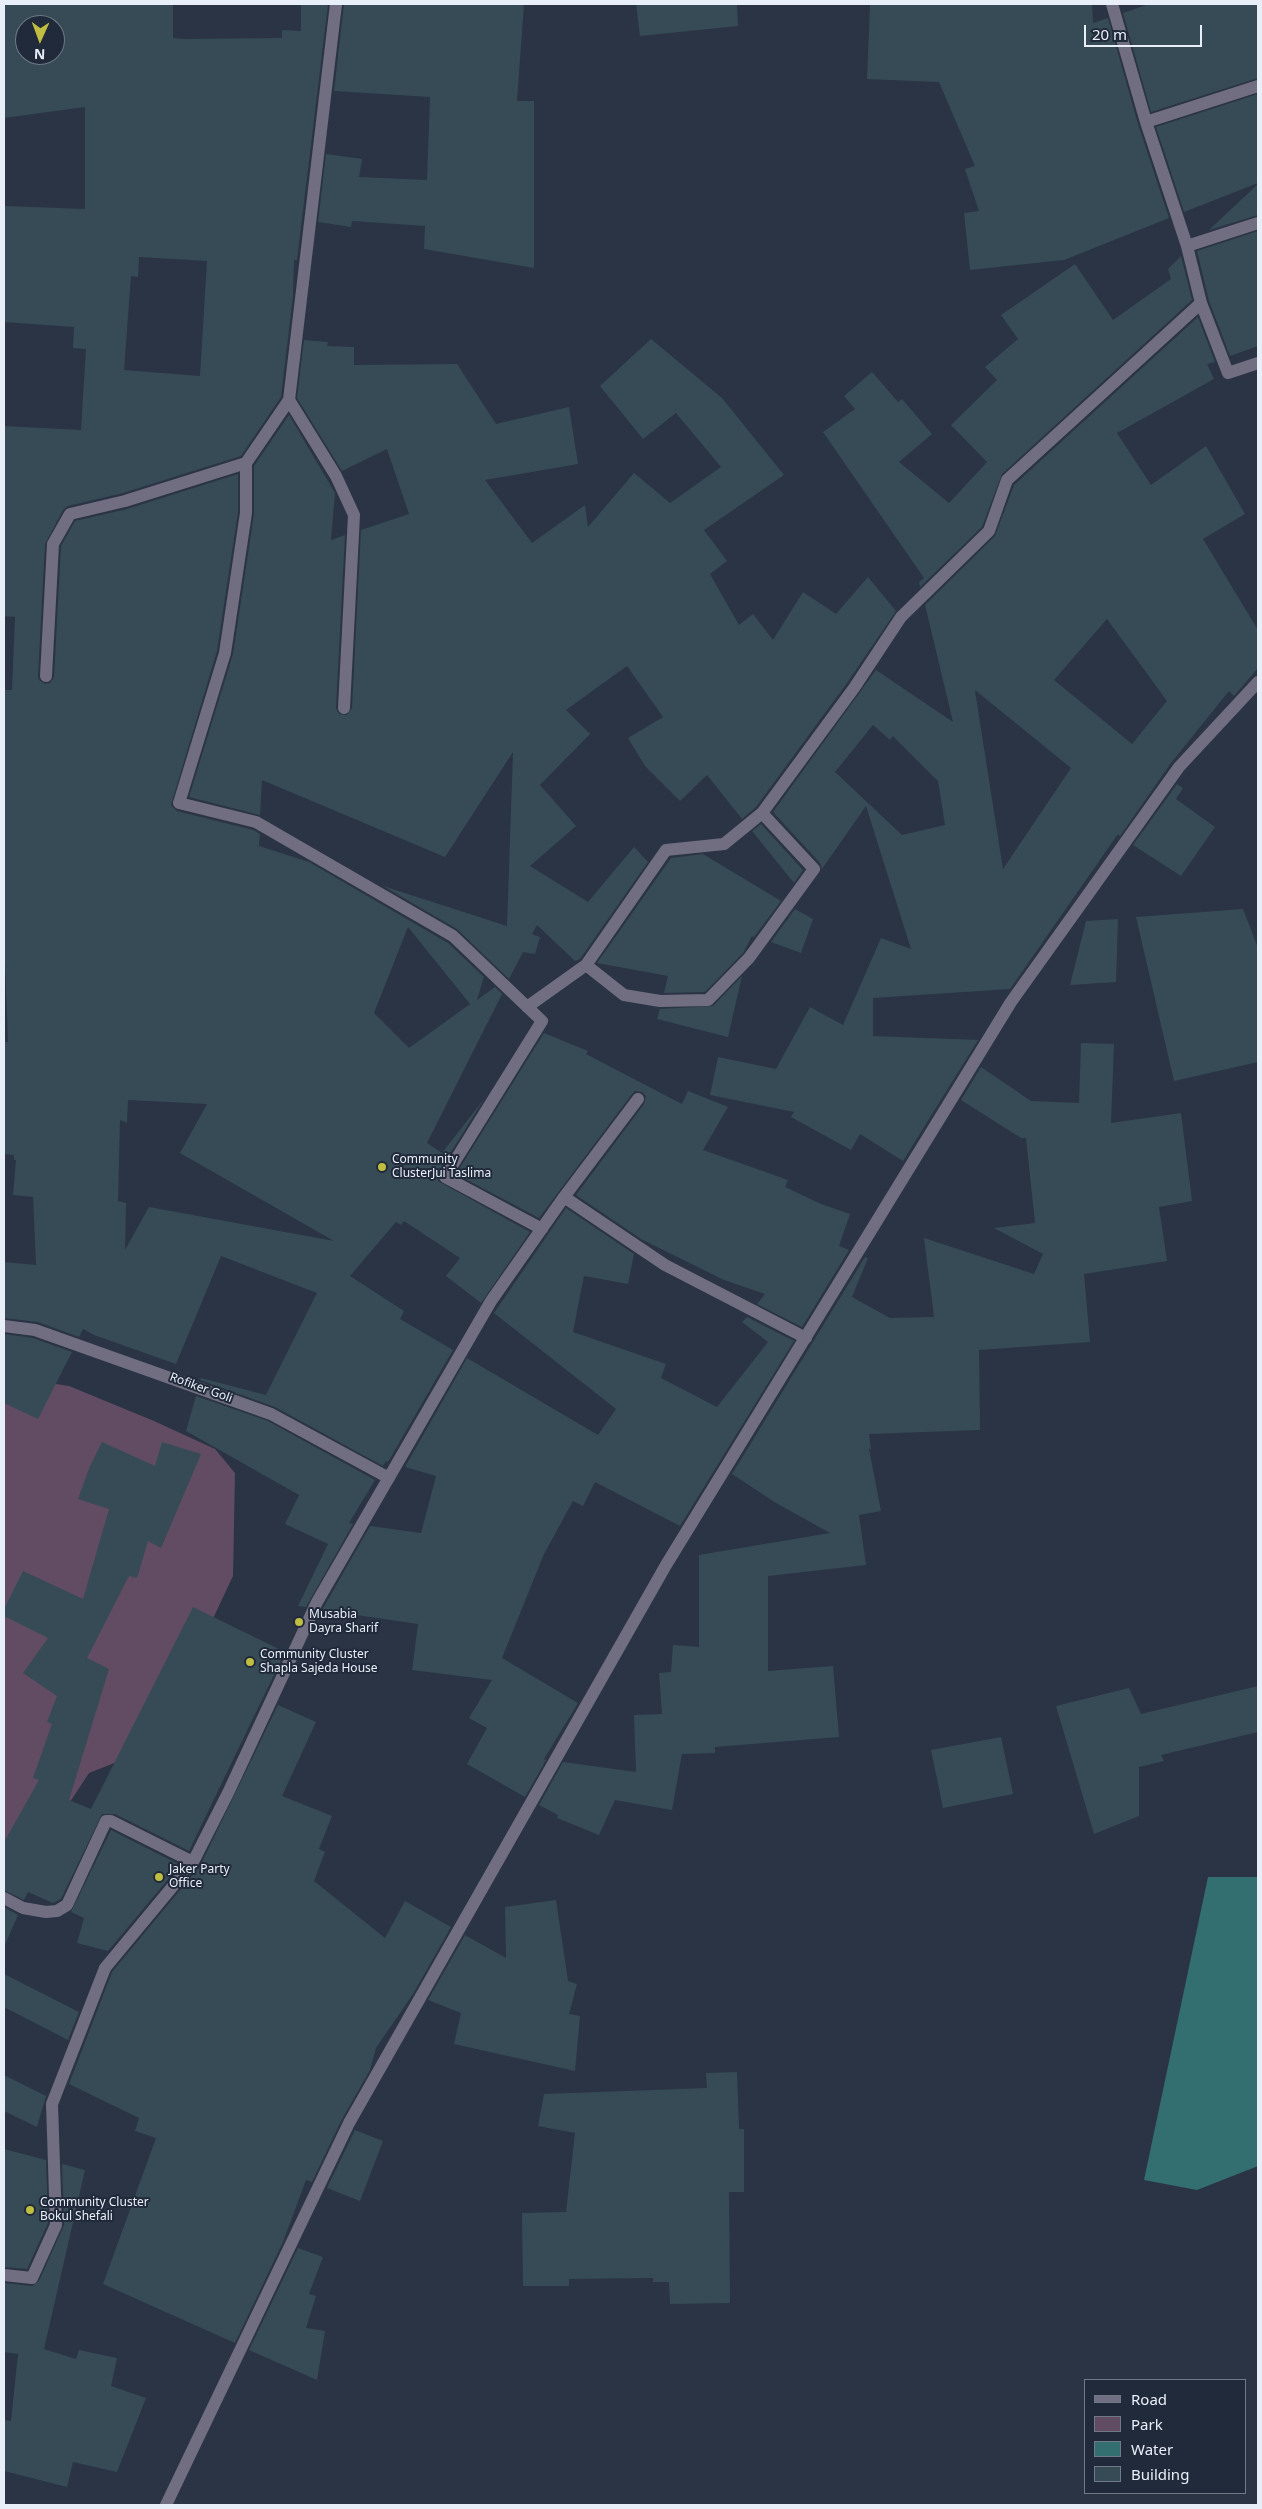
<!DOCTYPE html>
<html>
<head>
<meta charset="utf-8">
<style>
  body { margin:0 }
  #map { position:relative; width:1262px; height:2509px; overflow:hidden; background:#2b3444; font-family:"Noto Sans",sans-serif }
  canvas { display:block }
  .frame { position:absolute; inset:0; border:5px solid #e9eff9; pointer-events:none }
  .legend { position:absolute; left:1084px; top:2379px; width:162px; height:115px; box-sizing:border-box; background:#212a3a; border:1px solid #717986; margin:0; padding:6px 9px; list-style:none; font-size:15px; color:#e9eff9 }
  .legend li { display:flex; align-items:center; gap:10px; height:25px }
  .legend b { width:25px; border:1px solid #717986 }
  .north { position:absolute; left:15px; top:15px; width:50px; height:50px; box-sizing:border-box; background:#212a3a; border:1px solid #717986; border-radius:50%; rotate:182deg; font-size:14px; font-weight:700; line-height:20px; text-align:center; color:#e9eff9 }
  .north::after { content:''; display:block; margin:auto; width:18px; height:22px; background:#c0be41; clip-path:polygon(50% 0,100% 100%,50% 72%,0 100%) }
  .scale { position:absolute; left:1084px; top:25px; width:118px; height:22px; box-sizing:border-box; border:2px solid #e9eff9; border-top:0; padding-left:6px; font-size:15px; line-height:18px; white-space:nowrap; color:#e9eff9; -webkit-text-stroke:4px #212a3a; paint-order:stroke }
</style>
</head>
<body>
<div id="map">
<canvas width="1262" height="2509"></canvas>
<div class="frame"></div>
<ul class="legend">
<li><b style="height:6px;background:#706e80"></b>Road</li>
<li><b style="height:14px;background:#614c64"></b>Park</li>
<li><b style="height:14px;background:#336f71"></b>Water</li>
<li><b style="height:14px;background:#364b55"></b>Building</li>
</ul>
<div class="north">N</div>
<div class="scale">20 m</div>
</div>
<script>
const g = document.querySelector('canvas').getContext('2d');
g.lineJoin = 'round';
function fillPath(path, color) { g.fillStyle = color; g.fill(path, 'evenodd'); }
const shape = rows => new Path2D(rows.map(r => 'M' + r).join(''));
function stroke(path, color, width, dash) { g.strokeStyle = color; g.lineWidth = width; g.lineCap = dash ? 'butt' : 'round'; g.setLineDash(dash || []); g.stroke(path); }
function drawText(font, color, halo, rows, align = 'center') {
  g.font = font + ' "Noto Sans",sans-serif'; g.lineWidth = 4; g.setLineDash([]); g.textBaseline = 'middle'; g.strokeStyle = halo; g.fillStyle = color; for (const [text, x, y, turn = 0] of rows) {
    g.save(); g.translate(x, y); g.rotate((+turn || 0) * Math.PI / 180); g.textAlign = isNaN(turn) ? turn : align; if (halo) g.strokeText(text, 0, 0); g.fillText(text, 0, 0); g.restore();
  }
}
const green = shape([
  [4,1376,69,1386,154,1421,215,1449,235,1473,233,1576,161,1729,147,1750,89,1773,28,1866,4,1867]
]);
const water = shape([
  [1208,1877,1258,1877,1258,2166,1197,2190,1144,2180]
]);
const building = shape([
  [4,4,173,4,173,38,184,39,282,38,282,30,301,31,301,4,328,4,297,260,294,260,293,296,281,397,241,456,123,493,68,506,63,510,45,544,38,676,39,680,45,684,50,683,54,677,61,546,75,521,127,509,238,474,238,512,217,651,171,805,177,811,253,830,260,834,259,846,309,862,448,943,484,977,477,1000,495,987,502,994,427,1143,442,1153,484,1099,438,1173,438,1181,530,1232,481,1303,446,1276,460,1258,404,1221,401,1225,396,1222,350,1276,404,1311,400,1319,453,1350,388,1462,386,1461,383,1466,275,1407,200,1380,201,1378,266,1395,317,1293,221,1256,176,1364,94,1335,83,1329,79,1337,38,1322,4,1318,4,1262,36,1265,33,1197,13,1195,16,1160,14,1160,14,1155,4,1154,4,1042,8,1042,4,934,4,723,5,690,12,690,15,617,4,616,4,426,81,430,86,349,73,348,74,327,4,322,4,206,85,209,85,107,4,118],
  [25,25,55,25,55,55,25,55],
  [139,257,207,261,200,376,124,370,131,276,138,277],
  [408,927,470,1004,409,1048,374,1013],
  [128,1100,207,1104,180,1153,334,1241,149,1207,125,1250,126,1203,118,1201,120,1120,127,1123],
  [344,4,524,4,517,101,534,101,534,268,424,249,425,226,352,221,351,227,318,222,326,154,362,159,359,177,427,180,430,97,334,91],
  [636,4,737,4,738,26,640,36],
  [870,4,1092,4,1093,23,1108,18,1138,124,1169,218,1064,260,970,270,964,213,979,211,965,169,975,166,939,82,867,79],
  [1149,4,1258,4,1258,78,1151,112,1123,13],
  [1258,94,1258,183,1184,212,1156,127],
  [1258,184,1258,215,1209,230],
  [1258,231,1258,346,1230,356,1209,301,1197,251],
  [1181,256,1192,300,1002,474,982,527,920,587,919,582,924,578,823,432,855,409,844,396,872,372,898,402,902,399,932,434,899,462,949,503,987,462,951,425,997,380,985,367,1018,339,1001,315,1075,264,1113,320,1171,279,1168,269],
  [1198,317,1215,362,1207,364,1214,379,1117,433,1151,485,1206,446,1245,514,1203,539,1258,630,1258,668,1234,696,1229,691,1171,763,1120,836,1118,834,1010,989,873,998,873,1036,978,1040,903,1161,860,1134,851,1150,791,1117,794,1112,710,1095,718,1057,776,1069,810,1007,843,1025,881,938,911,949,866,806,822,869,820,863,773,812,876,670,953,722,925,605,995,536,1014,485],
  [1107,619,1167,701,1132,744,1054,680],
  [975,690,1071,768,1003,869,983,742],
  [873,725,890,740,893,736,938,781,945,825,902,835,835,772],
  [651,339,722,398,784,475,704,530,727,561,710,574,739,625,753,614,773,640,803,592,836,614,868,577,896,611,847,683,756,807,742,819,707,775,680,801,645,766,628,738,663,717,627,666,566,710,590,734,540,785,576,826,530,866,588,902,634,847,648,862,580,959,575,961,537,925,532,934,540,937,535,954,523,952,509,979,457,929,383,886,507,926,513,752,445,857,262,780,260,815,189,797,233,654,254,514,254,466,289,415,335,493,331,540,345,535,336,708,339,714,347,715,352,708,361,530,409,514,387,449,342,471,297,398,304,340,328,342,327,346,354,347,354,365,457,364,496,424,569,407,578,464,485,480,532,543,585,505,588,527,634,473,670,503,721,467,676,413,643,439,600,386],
  [1177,784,1183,788,1176,799,1215,827,1181,876,1133,845],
  [761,824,803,870,794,883,752,831],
  [703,854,781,901,754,937,752,936,743,953,705,992,664,993,668,976,597,963,671,858],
  [795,909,813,919,801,953,771,942],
  [1243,909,1258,948,1258,1062,1174,1081,1136,917],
  [1118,919,1116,982,1070,985,1086,921],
  [742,976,728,1037,657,1019,660,1009,713,1006],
  [544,1033,588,1051,586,1054,682,1104,688,1091,728,1107,703,1150,788,1180,785,1187,821,1204,850,1214,839,1246,849,1250,802,1327,757,1304,765,1294,724,1280,641,1239,576,1195,644,1104,646,1096,642,1092,635,1091,632,1094,539,1218,456,1174],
  [1081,1043,1114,1044,1111,1123,1181,1113,1192,1201,1159,1207,1167,1261,1084,1274,1090,1342,979,1350,980,1430,869,1434,871,1449,869,1449,881,1511,859,1515,866,1565,768,1576,768,1671,833,1666,839,1737,715,1747,715,1753,682,1754,672,1810,615,1800,599,1835,557,1818,558,1815,539,1805,563,1762,636,1772,634,1715,662,1714,659,1673,671,1672,673,1645,699,1647,699,1555,830,1533,776,1503,732,1474,865,1257,868,1258,852,1297,890,1318,934,1317,924,1238,1034,1274,1043,1254,994,1228,1035,1223,1026,1138,1021,1138,961,1100,981,1067,1031,1101,1079,1103],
  [566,1208,634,1254,628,1284,584,1276,573,1332,666,1364,661,1378,717,1407,768,1342,742,1322,747,1317,794,1341,680,1526,595,1482,583,1506,573,1501,544,1554,502,1658,578,1703,544,1759,546,1760,525,1797,467,1764,487,1728,469,1718,492,1680,412,1670,418,1624,322,1610,370,1526,421,1533,436,1476,405,1467,467,1358,598,1435,616,1409,494,1313],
  [4,1334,33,1338,72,1352,38,1419,4,1403],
  [196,1396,268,1421,375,1480,349,1523,353,1524,306,1607,298,1606,328,1544,285,1524,299,1495,186,1431],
  [102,1442,155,1466,162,1442,201,1454,161,1548,148,1541,137,1578,129,1576,87,1658,109,1669,69,1800,91,1809,193,1607,285,1652,189,1851,115,1814,102,1814,61,1899,53,1903,28,1892,24,1900,4,1890,4,1842,39,1780,33,1778,52,1724,47,1722,57,1696,23,1673,48,1638,4,1616,4,1609,23,1571,83,1599,109,1509,78,1499,90,1466],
  [1258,1686,1258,1732,1161,1755,1164,1761,1139,1767,1139,1816,1094,1834,1056,1706,1129,1688,1141,1714],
  [278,1705,316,1722,282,1796,332,1816,319,1849,325,1852,314,1881,385,1938,405,1901,451,1927,413,1994,376,2048,370,2070,342,2119,312,2182,306,2180,283,2242,235,2343,103,2284,156,2138,135,2131,139,2118,69,2084,112,1972,200,1866],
  [1001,1737,1013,1794,943,1808,931,1750],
  [111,1830,180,1865,108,1951,77,1943,84,1918,71,1912],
  [556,1900,568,1981,577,1984,569,2014,580,2016,575,2071,454,2044,461,2013,428,2000,465,1935,506,1958,505,1907],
  [4,1907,18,1915,4,1947],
  [4,1974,79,2012,68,2040,4,2007],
  [737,2072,739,2129,744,2129,744,2192,729,2192,730,2303,670,2304,669,2282,653,2282,653,2278,569,2279,569,2286,523,2286,522,2213,566,2212,575,2133,538,2126,544,2094,707,2088,706,2073],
  [4,2075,46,2096,37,2127,4,2111],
  [355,2130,383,2141,360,2201,327,2188],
  [4,2149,46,2160,48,2223,27,2269,4,2267],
  [62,2164,85,2170,44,2349,76,2359,79,2350,117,2358,111,2386,146,2398,117,2472,73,2462,67,2487,4,2471,4,2420,11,2421,18,2354,4,2352,4,2283,32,2286,39,2281,64,2225],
  [298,2248,323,2257,309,2294,316,2296,306,2328,325,2331,317,2380,249,2350]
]);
const minor = shape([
  [336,4,289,400,246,463,246,513,225,653,179,803,256,822,453,936,542,1021,445,1177,542,1229],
  [1146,122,1258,86],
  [1187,246,1258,223],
  [1201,303,1228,373,1258,363],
  [289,400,336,476,354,515,344,708],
  [46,676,53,544,70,514,125,501,246,463],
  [586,965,666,850,724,844,762,813,854,688,901,617,989,531,1007,480,1201,303,1187,246,1146,122,1112,4],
  [527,1007,586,965,624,995,660,1001,708,1000,749,958,814,869,762,813],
  [564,1197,638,1099],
  [4,1326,35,1330,271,1414,389,1478],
  [4,1898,23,1908,46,1912,57,1911,67,1905,106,1821,111,1821,193,1862],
  [4,2275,32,2278,56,2225,52,2104,105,1968,193,1862,228,1793,317,1602,491,1301,564,1197,665,1265,806,1338],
  [166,2505,349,2123,666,1565,1011,1002,1179,767,1258,682]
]);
const markers = [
  [382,1167,5,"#c0be41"],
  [299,1622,5,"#c0be41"],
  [250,1662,5,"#c0be41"],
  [159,1877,5,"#c0be41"],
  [30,2210,5,"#c0be41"]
];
const poiNames = [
  ["Community",392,1160],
  ["ClusterJui Taslima",392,1174],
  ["Musabia",309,1615],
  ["Dayra Sharif",309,1629],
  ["Community Cluster",260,1655],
  ["Shapla Sajeda House",260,1669],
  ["Jaker Party",169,1870],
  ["Office",169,1884],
  ["Community Cluster",40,2203],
  ["Bokul Shefali",40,2217]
];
const streetNames = [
  ["Rofiker Goli",201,1388,20]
];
fillPath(green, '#614c64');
fillPath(water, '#336f71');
fillPath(building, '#364b55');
stroke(minor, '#706e80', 12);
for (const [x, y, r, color] of markers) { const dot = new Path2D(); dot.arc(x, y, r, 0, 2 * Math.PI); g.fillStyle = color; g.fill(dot); stroke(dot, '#212a3a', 2); }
drawText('12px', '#e9eff9', '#212a3a', poiNames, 'left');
drawText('12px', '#e9eff9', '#212a3a', streetNames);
</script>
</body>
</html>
